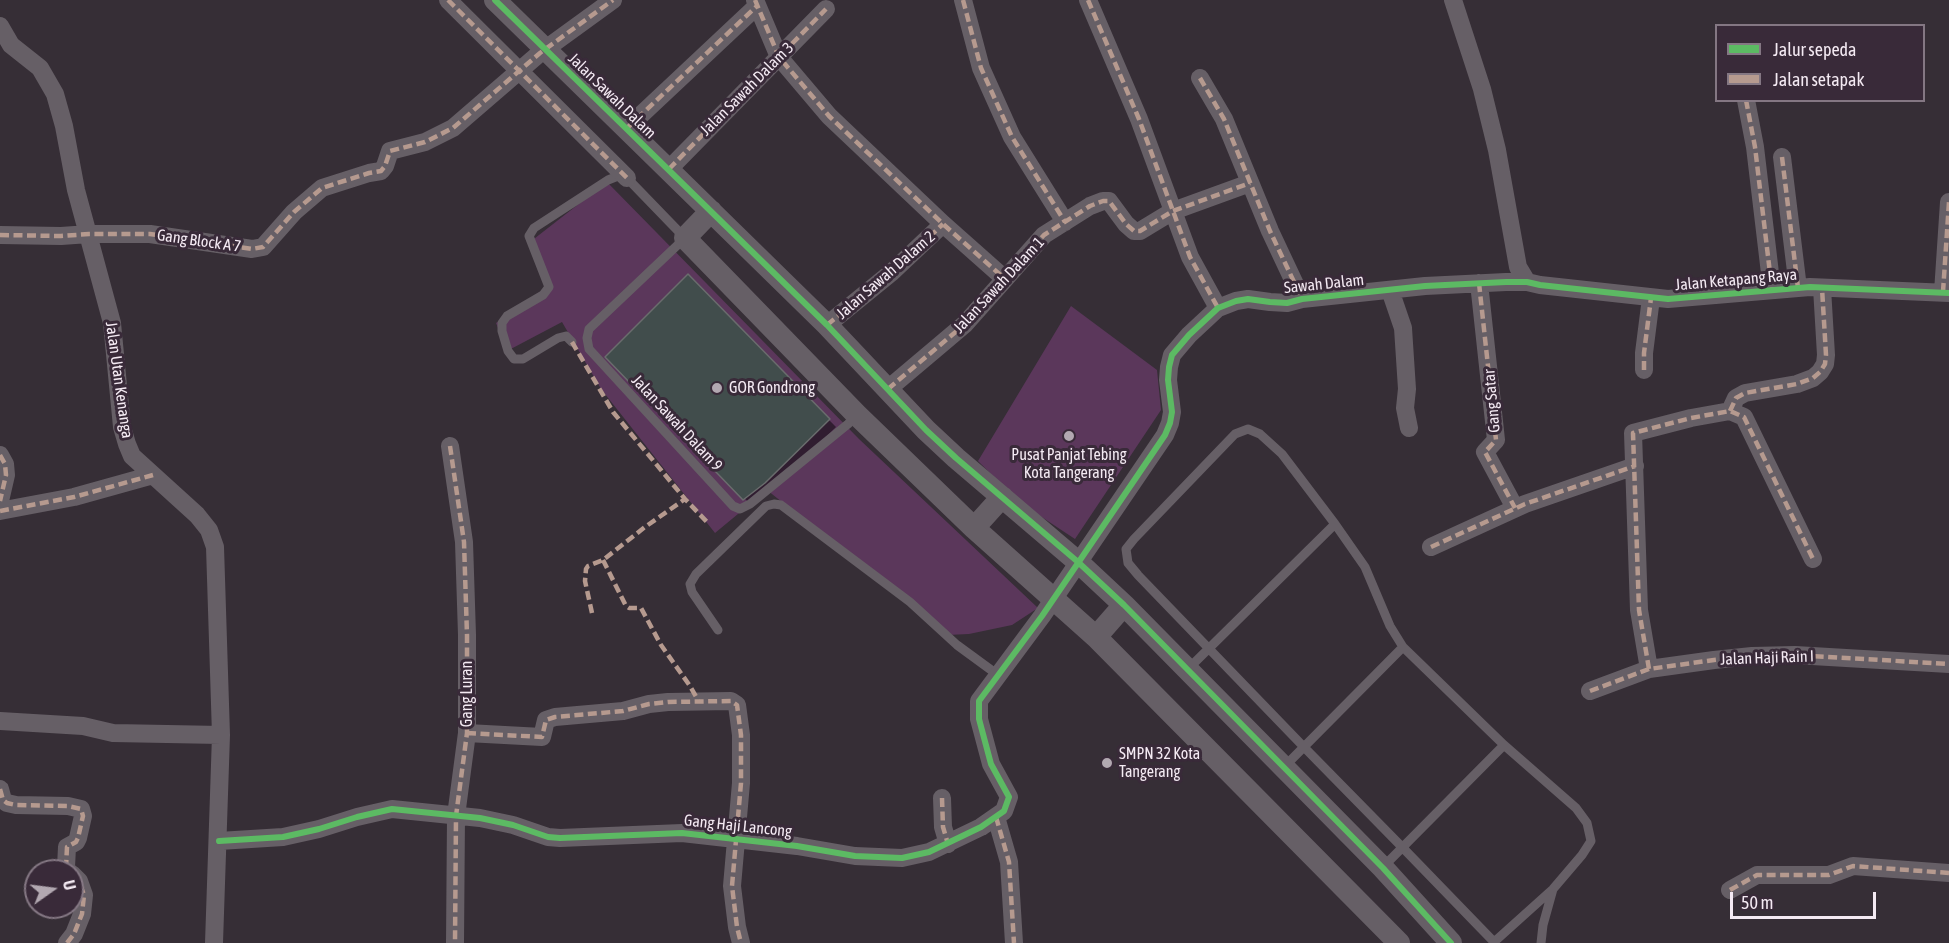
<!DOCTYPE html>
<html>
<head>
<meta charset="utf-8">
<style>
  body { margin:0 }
  #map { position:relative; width:1949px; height:943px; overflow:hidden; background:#362e36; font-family:"Asap Condensed",sans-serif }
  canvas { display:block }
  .legend { position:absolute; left:1715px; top:24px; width:210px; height:78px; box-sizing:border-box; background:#392a39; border:2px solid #847783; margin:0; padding:8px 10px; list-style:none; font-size:18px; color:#f4eaf3 }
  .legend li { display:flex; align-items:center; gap:12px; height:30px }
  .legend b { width:30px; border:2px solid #847783 }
  .north { position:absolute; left:24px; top:859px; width:60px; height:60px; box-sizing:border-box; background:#392a39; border:2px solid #847783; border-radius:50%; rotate:76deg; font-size:16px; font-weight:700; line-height:24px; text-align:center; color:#f4eaf3 }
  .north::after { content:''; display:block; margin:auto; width:21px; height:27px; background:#b2a8b1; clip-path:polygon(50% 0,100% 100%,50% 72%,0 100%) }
  .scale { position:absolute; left:1730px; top:892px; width:146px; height:27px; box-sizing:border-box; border:3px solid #f4eaf3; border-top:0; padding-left:8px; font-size:18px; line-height:21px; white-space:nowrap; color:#f4eaf3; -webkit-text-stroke:4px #392a39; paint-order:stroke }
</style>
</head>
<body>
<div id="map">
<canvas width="1949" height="943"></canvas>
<ul class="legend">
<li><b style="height:8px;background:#5cba63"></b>Jalur sepeda</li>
<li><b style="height:8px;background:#b69a8f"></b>Jalan setapak</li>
</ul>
<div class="north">U</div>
<div class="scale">50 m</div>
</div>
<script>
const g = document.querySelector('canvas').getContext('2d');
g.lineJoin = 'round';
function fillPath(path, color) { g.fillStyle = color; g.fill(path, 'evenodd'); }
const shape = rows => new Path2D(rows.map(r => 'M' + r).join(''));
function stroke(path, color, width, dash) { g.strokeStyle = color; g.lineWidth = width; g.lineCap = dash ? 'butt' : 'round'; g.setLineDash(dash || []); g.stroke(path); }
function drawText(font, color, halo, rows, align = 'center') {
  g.font = font + ' "Asap Condensed",sans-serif'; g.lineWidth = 6; g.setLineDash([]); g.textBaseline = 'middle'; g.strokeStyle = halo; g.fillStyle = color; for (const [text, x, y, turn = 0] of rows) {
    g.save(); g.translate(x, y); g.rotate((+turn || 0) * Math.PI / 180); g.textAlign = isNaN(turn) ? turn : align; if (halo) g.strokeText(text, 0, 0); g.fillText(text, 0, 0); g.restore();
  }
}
const green = shape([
  [607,182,859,439,1038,608,1012,625,969,634,947,635,767,490,715,533,601,389,562,322,507,351,496,323,551,284,530,242],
  [1071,306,1157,370,1161,410,1075,539,1019,502,978,461]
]);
const shadow = shape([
  [688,277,836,427,772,490,752,506,607,357]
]);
const building = shape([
  [688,274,830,419,765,483,743,500,605,357,688,274]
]);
const service = shape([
  [572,342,566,336,558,338,523,359,514,359,508,351,502,331,502,323,507,316,543,295,549,287,529,236,534,228,608,180,618,176,627,178,685,238,589,329,587,338,589,349,733,506,740,509,750,504,848,424,857,415],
  [718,630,692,592,690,584,696,574,766,506,774,504,781,505,910,602,957,645,998,675],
  [1188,669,1335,524],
  [1284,767,1403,647],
  [1383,867,1504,745],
  [1493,943,1494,942,1553,889,1582,855,1591,841,1587,823,1576,808,1504,745,1403,647,1390,626,1365,567,1335,524,1282,454,1260,434,1248,429,1235,434,1134,539,1126,549,1128,563,1138,575,1304,747,1403,848,1494,942,1495,943],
  [1541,943,1543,925,1553,889]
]);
const minor = shape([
  [448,0,627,178],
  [755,0,779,57,829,116,943,224,1005,279],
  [963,0,981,68,1012,137,1065,222],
  [1088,0,1139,119,1190,257,1218,308],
  [1453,0,1482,89,1497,150,1518,267,1527,282],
  [0,26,11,45,40,68,55,94,64,126,76,190,112,323,122,427,127,444,132,456,197,515,209,530,215,547,221,735,214,943],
  [1200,78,1224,119,1270,231,1302,299],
  [1746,100,1755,147,1772,290],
  [627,128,757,6],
  [1782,157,1798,288],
  [669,169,826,9],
  [0,235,61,236,89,234,150,234,252,249,263,247,294,212,322,188,369,173,381,171,385,166,390,151,425,142,453,128,540,53,613,0],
  [1479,283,1496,440,1485,452,1515,508],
  [1390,290,1403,328,1407,389,1405,408,1409,428],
  [1943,292,1949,202],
  [827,325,892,272,943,224],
  [1644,370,1644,353,1651,298],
  [888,389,965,324,1044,235,1090,206,1103,201,1109,201,1126,224,1134,231,1140,231,1173,211,1250,183],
  [1730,411,1736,398,1745,393,1797,384,1813,378,1820,372,1825,364,1826,355,1822,288],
  [450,446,464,542,467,635,467,733,456,816,455,943],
  [0,455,5,464,6,475,0,501],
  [0,511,74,497,153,475],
  [1431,547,1525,504,1635,466],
  [1649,669,1639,610,1633,433,1691,418,1730,411,1744,417,1813,559],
  [1590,691,1649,669,1714,660,1752,656,1795,655,1949,664],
  [0,721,83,726,113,733,221,735],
  [467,733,542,737,546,720,555,717,623,711,649,704,668,702,731,701,737,705,741,735,741,783,732,886,737,927,741,943],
  [0,789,3,800,7,803,16,805,68,806,81,809,83,816,78,838,76,842,67,847,66,867,68,871],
  [942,798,943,827,948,844],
  [996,817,1009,862,1014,943],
  [219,841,283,837,319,829,357,817,392,809,480,818,513,825,548,837,560,838,682,833,797,846,855,856,902,858,929,852,981,827,1004,811,1009,797,991,764,979,719,979,701,1042,616,1165,435,1170,423,1172,412,1168,380,1169,367,1172,355,1189,335,1218,308,1236,301,1248,299,1270,302,1287,303,1302,299,1425,286,1506,282,1527,282,1540,285,1668,299,1810,287,1949,293],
  [1730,890,1757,875,1829,875,1853,866,1949,873],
  [67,943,74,934,82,914,84,895,79,881,72,874]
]);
const tertiary = shape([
  [495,0,827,325,926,430,956,458,1078,562,1124,605,1383,868,1451,943],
  [711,211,685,238,857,415,974,528,1096,637,1399,943],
  [974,528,1002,497],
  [1096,637,1124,605]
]);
const quiet = shape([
  [448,0,627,178],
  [755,0,779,57,829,116,943,224,1005,279],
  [963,0,981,68,1012,137,1065,222],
  [1088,0,1139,119,1190,257,1218,308],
  [1200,78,1224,119,1270,231,1302,299],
  [1746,100,1755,147,1772,290],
  [627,128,757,6],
  [1782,157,1798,288],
  [669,169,826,9],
  [0,235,61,236,89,234,150,234,252,249,263,247,294,212,322,188,369,173,381,171,385,166,390,151,425,142,453,128,540,53,613,0],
  [1479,283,1496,440,1485,452,1515,508],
  [1943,292,1949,202],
  [827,325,892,272,943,224],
  [572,342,613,412,685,499,708,523],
  [1644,370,1644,353,1651,298],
  [888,389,965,324,1044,235,1090,206,1103,201,1109,201,1126,224,1134,231,1140,231,1173,211,1250,183],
  [1730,411,1736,398,1745,393,1797,384,1813,378,1820,372,1825,364,1826,355,1822,288],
  [450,446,464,542,467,635,467,733,456,816,455,943],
  [0,455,5,464,6,475,0,501],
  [0,511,74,497,153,475],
  [1431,547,1525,504,1635,466],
  [603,560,626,606,629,608,641,608,661,645,690,686,699,702],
  [592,613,585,581,586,569,588,566,603,560,645,527,685,499],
  [1649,669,1639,610,1633,433,1691,418,1730,411,1744,417,1813,559],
  [1590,691,1649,669,1714,660,1752,656,1795,655,1949,664],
  [467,733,542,737,546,720,555,717,623,711,649,704,668,702,731,701,737,705,741,735,741,783,732,886,737,927,741,943],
  [0,789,3,800,7,803,16,805,68,806,81,809,83,816,78,838,76,842,67,847,66,867,68,871],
  [942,798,943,827,948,844],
  [996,817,1009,862,1014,943],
  [1730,890,1757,875,1829,875,1853,866,1949,873],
  [67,943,74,934,82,914,84,895,79,881,72,874]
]);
const cycleway = shape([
  [495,0,827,325,926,430,956,458,1078,562,1124,605,1383,868,1451,943],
  [219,841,283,837,319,829,357,817,392,809,480,818,513,825,548,837,560,838,682,833,797,846,855,856,902,858,929,852,981,827,1004,811,1009,797,991,764,979,719,979,701,1042,616,1165,435,1170,423,1172,412,1168,380,1169,367,1172,355,1189,335,1218,308,1236,301,1248,299,1270,302,1287,303,1302,299,1425,286,1506,282,1527,282,1540,285,1668,299,1810,287,1949,293]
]);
const markers = [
  [717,388,6,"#b2a8b1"],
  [1069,436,6,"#b2a8b1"],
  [1107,763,6,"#b2a8b1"]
];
const streetNames = [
  ["Jalan Sawah Dalam 3",747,89,-45],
  ["Jalan Sawah Dalam",612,96,44],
  ["Gang Block A 7",199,241,8],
  ["Jalan Sawah Dalam 2",886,275,-41],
  ["Jalan Ketapang Raya",1736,280,-5],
  ["Sawah Dalam",1324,284,-6],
  ["Jalan Sawah Dalam 1",999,285,-47],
  ["Jalan Utan Kenanga",119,380,82],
  ["Gang Satar",1492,401,-95],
  ["Jalan Sawah Dalam 9",677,423,47],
  ["Jalan Haji Rain I",1767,658,-2],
  ["Gang Luran",467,694,-90],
  ["Gang Haji Lancong",738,826,6]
];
const poiNames = [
  ["GOR Gondrong",729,388],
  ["Pusat Panjat Tebing",1069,455,"center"],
  ["Kota Tangerang",1069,473,"center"],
  ["SMPN 32 Kota",1119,754],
  ["Tangerang",1119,772]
];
fillPath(green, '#5b375b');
fillPath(shadow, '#0007');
fillPath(building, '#414d4c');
stroke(building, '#6a6c6d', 1.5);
stroke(service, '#665f66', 9);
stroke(minor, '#665f66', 18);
stroke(tertiary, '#665f66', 22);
stroke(quiet, '#b69a8f', 4.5, [9, 4.5]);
stroke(cycleway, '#5cba63', 6);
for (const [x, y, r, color] of markers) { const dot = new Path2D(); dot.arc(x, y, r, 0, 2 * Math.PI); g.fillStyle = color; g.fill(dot); stroke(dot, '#392a39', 2); }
drawText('16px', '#f4eaf3', '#392a39', streetNames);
drawText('16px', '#f4eaf3', '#392a39', poiNames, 'left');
</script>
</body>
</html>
